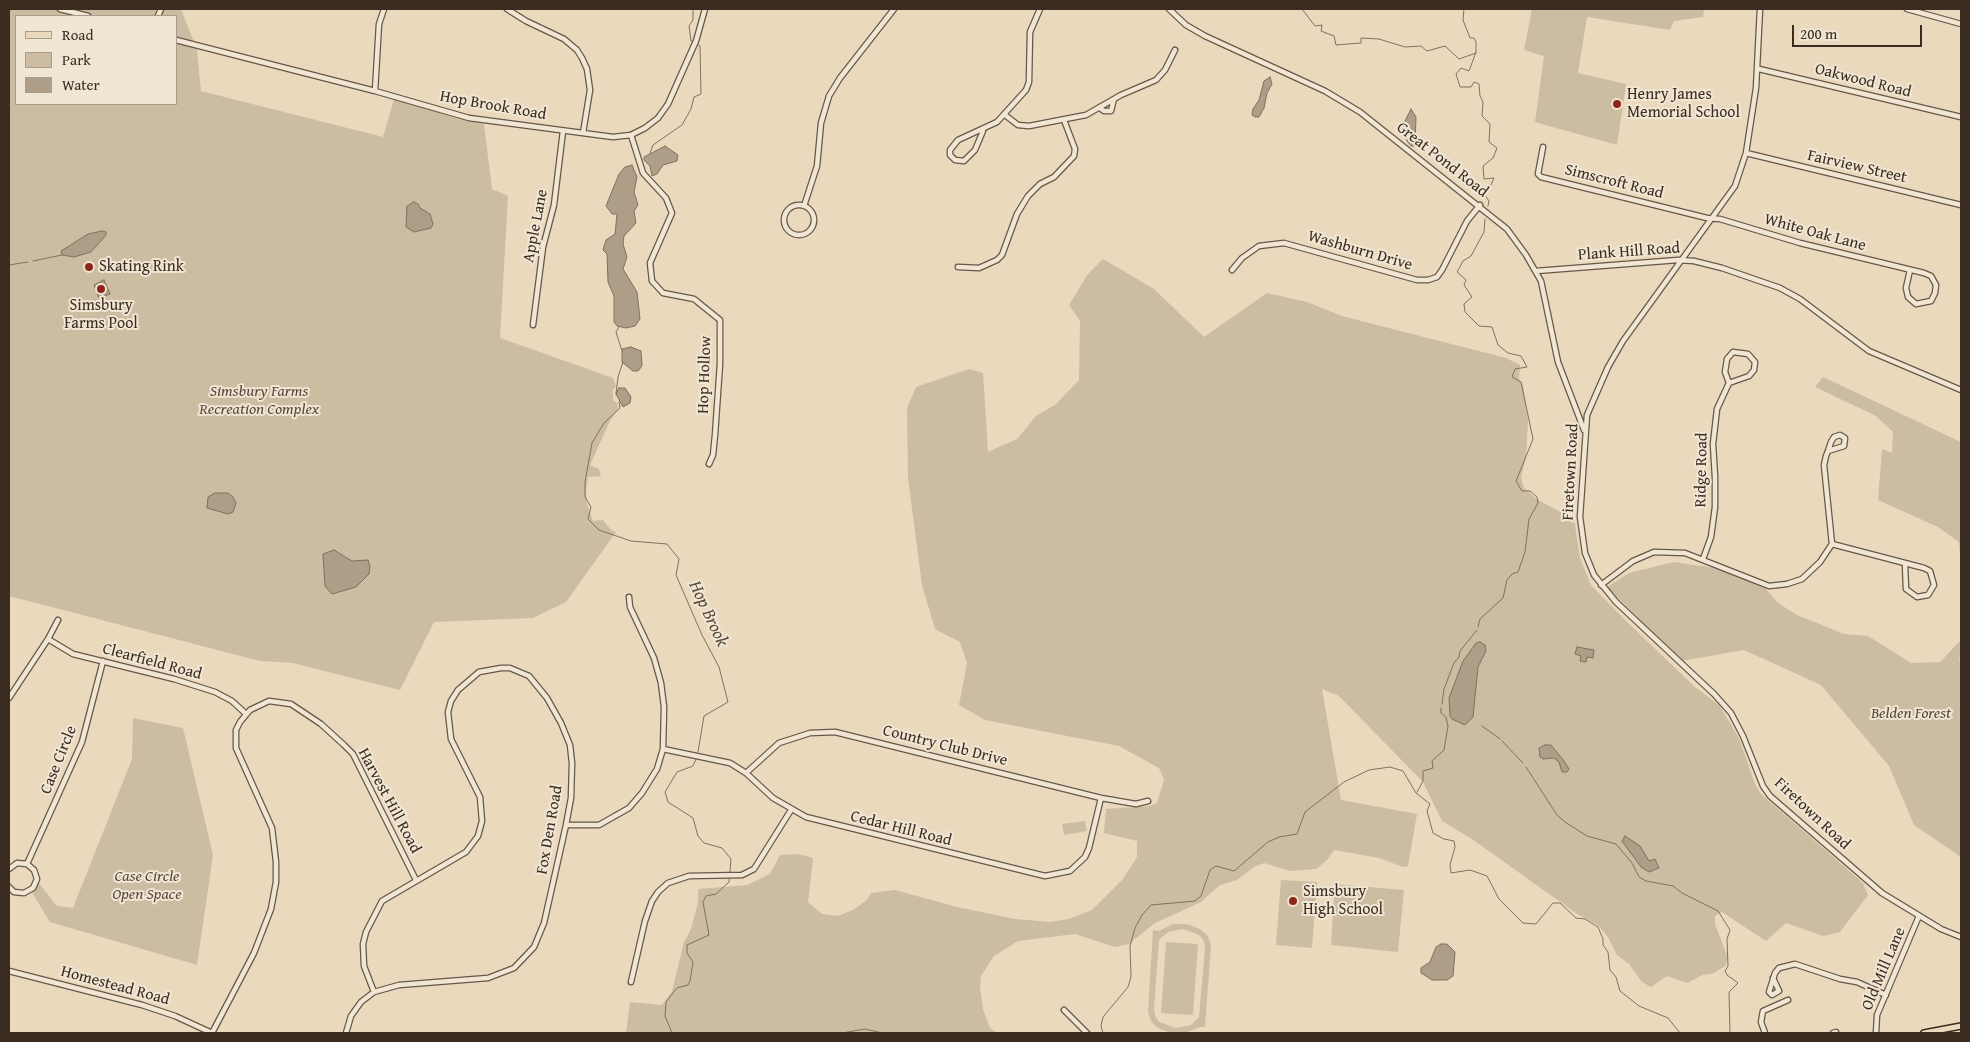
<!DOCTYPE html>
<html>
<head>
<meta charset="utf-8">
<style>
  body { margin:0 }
  #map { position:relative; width:1970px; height:1042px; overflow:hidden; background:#ead9bd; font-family:"Gentium Book Plus",serif }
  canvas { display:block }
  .frame { position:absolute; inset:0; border:10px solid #3a2c20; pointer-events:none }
  .legend { position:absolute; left:15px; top:15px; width:162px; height:90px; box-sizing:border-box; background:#f1e6d4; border:1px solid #a89c8c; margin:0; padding:6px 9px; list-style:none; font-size:15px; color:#3a2c20 }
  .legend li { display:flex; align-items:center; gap:10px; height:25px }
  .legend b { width:25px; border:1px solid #a89c8c }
  .scale { position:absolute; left:1792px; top:25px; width:130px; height:22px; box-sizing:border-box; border:2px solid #3a2c20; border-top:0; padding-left:6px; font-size:15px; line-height:18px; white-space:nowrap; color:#3a2c20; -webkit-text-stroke:4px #f1e6d4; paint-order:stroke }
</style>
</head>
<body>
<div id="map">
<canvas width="1970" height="1042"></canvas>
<div class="frame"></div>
<ul class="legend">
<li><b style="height:6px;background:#ead9bd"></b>Road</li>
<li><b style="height:14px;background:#ccbca2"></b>Park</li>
<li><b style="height:14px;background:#ae9e88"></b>Water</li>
</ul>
<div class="scale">200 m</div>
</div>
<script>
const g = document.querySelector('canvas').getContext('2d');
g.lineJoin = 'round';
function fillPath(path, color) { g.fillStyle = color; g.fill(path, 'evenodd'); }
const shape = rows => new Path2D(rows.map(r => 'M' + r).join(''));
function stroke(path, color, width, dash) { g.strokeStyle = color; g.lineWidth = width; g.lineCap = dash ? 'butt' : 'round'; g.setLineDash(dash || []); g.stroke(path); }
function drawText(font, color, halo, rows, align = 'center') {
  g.font = font + ' "Gentium Book Plus",serif'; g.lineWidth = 4; g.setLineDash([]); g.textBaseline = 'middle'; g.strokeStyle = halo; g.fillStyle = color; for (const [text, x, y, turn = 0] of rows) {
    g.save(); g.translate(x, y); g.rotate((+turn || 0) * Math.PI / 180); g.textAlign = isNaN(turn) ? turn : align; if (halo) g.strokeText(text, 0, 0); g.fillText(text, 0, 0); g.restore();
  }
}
const green = shape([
  [9,9,181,9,197,50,201,91,383,137,394,99,462,120,484,124,492,189,508,196,500,338,613,378,616,386,613,390,613,400,617,403,618,409,610,421,590,465,599,469,601,476,588,477,586,490,587,504,593,521,603,520,612,531,616,532,566,602,533,618,434,622,400,690,293,663,260,661,9,596],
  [16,16,176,16,176,104,16,104],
  [1532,9,1704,9,1703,17,1674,21,1670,30,1587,17,1578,73,1626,84,1617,145,1535,122,1544,56,1524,50],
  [1103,259,1154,289,1204,337,1267,293,1307,302,1342,316,1506,358,1520,365,1519,379,1523,385,1528,421,1526,458,1521,477,1524,488,1538,500,1574,519,1580,558,1591,585,1624,619,1695,687,1719,705,1739,738,1755,784,1761,794,1863,883,1868,895,1840,932,1823,936,1786,923,1766,941,1722,912,1715,916,1715,924,1728,958,1725,966,1714,973,1703,975,1687,983,1667,976,1651,987,1642,982,1629,964,1617,955,1608,937,1598,925,1577,914,1472,839,1442,821,1423,782,1339,696,1322,689,1341,800,1417,814,1408,866,1403,867,1379,858,1334,850,1327,860,1316,869,1290,871,1264,863,1254,867,1237,880,1220,885,1201,902,1155,923,1129,944,1115,947,1075,934,1018,941,994,956,981,976,980,988,983,1009,990,1028,997,1033,626,1033,630,1002,662,1005,672,991,684,942,691,929,698,903,698,889,747,885,770,874,780,855,798,854,813,858,808,902,822,914,838,916,853,910,867,900,871,893,895,890,957,907,1015,919,1050,922,1069,919,1092,910,1123,879,1137,857,1137,841,1104,833,1106,809,1150,806,1157,803,1164,780,1159,768,1119,746,985,720,959,705,967,663,960,642,935,629,922,585,908,478,907,408,916,387,969,369,983,373,988,452,1017,439,1036,416,1055,405,1079,380,1080,321,1069,305,1088,274],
  [1823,377,1961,442,1961,569,1959,542,1938,527,1878,500,1882,449,1892,453,1893,432,1876,416,1815,387],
  [1674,562,1716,568,1765,588,1778,603,1797,615,1844,634,1868,636,1911,663,1940,662,1961,640,1961,655,1959,658,1961,666,1961,857,1914,825,1889,766,1821,685,1744,650,1681,661,1607,587,1629,573],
  [133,718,183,728,213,855,197,965,50,922,31,891,38,882,57,906,73,908,132,759],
  [1085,821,1087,831,1064,835,1062,824],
  [1281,880,1317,882,1312,948,1276,945],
  [1335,884,1404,890,1398,952,1331,945],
  [1173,924,1187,924,1200,929,1208,936,1211,946,1205,1027,1200,1027,1185,1033,1171,1033,1158,1028,1151,1021,1148,1012,1153,930,1159,931],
  [1183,929,1199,935,1204,941,1205,949,1199,1017,1191,1025,1176,1028,1159,1022,1155,1016,1154,1009,1159,940,1168,932],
  [1166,942,1198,944,1193,1015,1161,1013]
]);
const water = shape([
  [1270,77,1272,84,1267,93,1264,108,1259,117,1255,117,1252,115,1253,109,1259,100,1264,81,1270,77],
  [1411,109,1416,117,1415,146,1411,146,1404,137,1403,132,1403,125,1411,109],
  [665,146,678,155,677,161,663,165,657,174,652,176,650,166,644,160,644,157,665,146],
  [632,165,637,177,634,192,638,205,634,211,636,223,624,236,623,244,627,257,623,269,637,292,640,319,635,326,626,328,617,326,614,322,614,296,608,282,607,254,603,250,606,240,615,234,617,214,612,214,606,206,619,174,625,167,632,165],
  [414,202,418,204,420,208,430,214,433,224,431,228,414,232,406,227,407,206,414,202],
  [102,231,106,232,106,235,91,252,74,257,62,255,61,251,88,234,102,231],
  [104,280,110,294,99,298,94,285,104,280],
  [631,347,641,351,642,366,638,371,633,371,622,362,622,349,631,347],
  [619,388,625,388,631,397,630,403,623,407,616,394,619,388],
  [215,493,228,493,233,497,236,503,233,512,228,514,207,508,208,497,215,493],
  [334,550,352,561,368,560,370,566,369,574,356,587,332,594,325,586,323,554,334,550],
  [1480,642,1485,645,1486,651,1478,667,1473,717,1465,725,1452,719,1450,716,1449,698,1463,661,1476,643,1480,642],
  [1577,647,1594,650,1593,658,1587,657,1586,662,1580,661,1581,656,1575,654,1577,647],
  [1545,745,1551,745,1564,761,1569,769,1567,772,1562,772,1559,762,1554,758,1543,759,1540,757,1539,748,1545,745],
  [1625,836,1640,846,1649,861,1655,859,1659,868,1649,872,1641,867,1622,841,1625,836],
  [1441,944,1447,944,1455,952,1453,976,1447,980,1432,980,1421,973,1421,968,1430,962,1436,947,1441,944]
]);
const stream = shape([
  [693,9,693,20,689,26,691,41,694,43],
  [1302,9,1315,26,1322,25,1321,31,1334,36,1336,45,1361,43,1361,38,1379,39,1405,47,1421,46,1427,51,1445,46,1459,59,1476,53],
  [1464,9,1463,20,1470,38,1474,38,1476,42,1476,52,1469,71,1461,68,1456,74,1460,87,1471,87,1474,82,1479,84,1480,96,1483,102,1482,116,1490,124,1489,142,1497,148,1493,158,1483,166,1484,179,1494,178,1491,185,1482,191,1489,201,1488,206],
  [650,153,653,145,682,125,691,109,694,97,701,94,700,46,697,44],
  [33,261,62,255],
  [9,265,28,262],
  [619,327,616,332,622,351],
  [616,394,618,377,623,362],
  [619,402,620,408,604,423,592,443,585,482,585,497,591,507,588,519,599,530,631,541,667,544,679,559,676,575,702,635,719,667,728,702,704,716,698,752],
  [1478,627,1480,619,1503,598,1507,580,1512,574,1518,572,1525,552,1529,519,1538,503,1537,497,1530,491,1522,491,1516,481,1533,439,1521,382,1512,377,1515,369,1527,367,1521,356,1508,353,1498,345,1492,327,1479,326,1465,312,1464,304,1472,297,1464,285,1466,280,1457,272,1463,261,1471,256,1484,232,1485,219],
  [1442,704,1444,689,1454,663,1459,657,1460,651,1477,630],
  [1482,726,1500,739],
  [1502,741,1523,763],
  [1526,767,1557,815,1565,822,1587,836,1616,844,1632,863,1639,877,1646,881,1673,886,1682,893,1718,911,1730,930,1727,939,1728,966,1725,971,1727,975,1738,983,1729,992,1730,1033],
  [1417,792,1423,781,1423,771,1433,768,1432,761,1444,750,1448,726,1446,717,1441,713,1441,708],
  [672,1033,665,1016,666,1002,677,988,688,985,690,981,693,962,687,953,687,945,709,935,703,902,706,896,716,894,729,882,730,871,731,859,722,848,704,843,698,836,693,818,668,802,665,792,677,772,693,766,696,759],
  [842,1033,865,1029,882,1033],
  [1103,1033,1101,1026,1103,1017,1128,987,1131,977,1130,946,1135,928,1142,915,1151,905,1195,901,1201,896,1210,870,1216,866,1234,871,1268,842,1279,837,1297,834,1305,812,1344,782,1369,770,1390,767,1403,771,1416,793,1430,804,1427,811,1433,833,1444,839,1454,841,1455,847,1450,865,1451,873,1470,870,1487,876,1499,899,1523,923,1536,924,1553,903,1560,903,1576,918,1585,919,1598,927,1603,939,1603,945,1608,952,1610,970,1616,977,1620,991,1639,1006,1668,1018,1680,1033]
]);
const minor = shape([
  [60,9,88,16],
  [507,9,526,21,564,39,577,50,582,58,587,69,590,90,583,133],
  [1169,9,1186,25,1205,36,1325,91,1360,112,1507,229,1526,255,1541,281,1558,362,1584,430],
  [1760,9,1756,88,1746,153,1735,186,1623,341,1608,367,1587,415,1580,517,1585,553,1594,575,1616,602,1714,694,1731,713,1743,736,1763,786,1770,796,1882,893,1941,929,1961,937],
  [1907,9,1961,24],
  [158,16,161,9],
  [176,40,375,91,469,118,613,137,631,135,645,128,658,118,668,104,696,41,705,9],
  [1759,69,1961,117],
  [375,91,379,24,384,9],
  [1100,108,1104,111,1111,111,1114,99],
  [1005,115,1018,125,1029,126,1086,115,1121,95,1156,80,1165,70,1175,50],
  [983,131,975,150,964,161,955,160,950,155,950,150,958,140,997,122,1026,90,1029,82,1030,32,1040,9],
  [631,135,643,173,666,198,672,213,650,263,652,281,663,293,694,299,720,320,720,364,715,435,713,455,709,464],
  [1543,147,1538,174,1541,177,1707,218,1720,219,1800,243,1924,273,1931,276,1936,285,1935,293,1931,301,1916,304,1908,297,1906,288,1910,270],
  [1746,153,1961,205],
  '784 220a15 15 0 1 1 30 0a15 15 0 1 1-30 0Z',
  [804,206,817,166,821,123,829,96,840,78,894,9],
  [958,267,979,268,997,260,1002,255,1017,214,1028,196,1040,184,1054,177,1074,156,1075,149,1064,120],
  [1232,270,1242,258,1259,246,1284,243,1417,280,1428,280,1437,277,1442,270,1467,221,1480,205],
  [1536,271,1678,260,1694,261,1722,268,1780,288,1800,299,1869,351,1961,390],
  [533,325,543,247,554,205,563,131],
  [1832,544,1924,568,1930,571,1934,585,1928,595,1917,597,1906,589,1905,564],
  [1703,559,1711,537,1715,507,1715,477,1713,444,1717,409,1729,383,1749,376,1754,370,1755,362,1748,354,1733,352,1727,359,1725,372,1729,383],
  [1601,585,1633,561,1654,552,1685,553,1769,586,1787,584,1802,579,1820,562,1832,544,1824,465,1826,456,1828,451,1831,442,1834,437,1840,435,1845,438,1844,446,1828,451],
  [48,639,73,654,174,679,215,692,232,701,245,713],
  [9,698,48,639,58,620],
  [663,749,730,763,746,773,773,798,806,817,1045,876,1070,871,1085,857,1089,848,1101,798],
  [746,773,779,743,810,733,835,732,1101,798,1136,804,1148,801],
  [566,825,599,825,629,808,642,793,657,769,663,749,664,707,661,683,654,658,630,607,629,597],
  [27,864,82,742,103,661],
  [9,869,17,863,27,864,34,870,37,879,33,888,24,893,14,892,9,887],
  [9,971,142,1005,175,1016,212,1033],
  [1773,978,1779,991,1772,995,1769,992,1775,973,1779,968,1795,964,1840,979,1857,982,1886,995],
  [631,982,645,921,652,901,658,892,668,883,689,876,742,875,754,869,791,810],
  [1064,1010,1087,1033],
  [212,1033,254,953,271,909,276,882,276,862,272,828,236,748,236,730,240,722,250,710,269,701,291,704,321,724,344,745,353,754,416,880],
  [346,1033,351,1016,361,1002,374,992,399,985,488,978,514,968,534,947,544,923,566,825,571,798,572,763,570,745,561,723,547,698,529,676,510,668,501,668,479,672,458,690,451,701,448,712,451,739,480,797,482,821,478,836,466,852,382,901,366,932,363,944,364,966,374,992],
  [1765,1033,1761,1022,1763,1011,1788,1000],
  [1833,1033,1836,1032],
  [1876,1033,1877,1015,1919,916]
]);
const major = shape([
  [1924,1033,1961,1026]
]);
const markers = [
  [1617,104,5,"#8f2418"],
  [89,267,5,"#8f2418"],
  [101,289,5,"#8f2418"],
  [1293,901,5,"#8f2418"]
];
const streetNames = [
  ["Oakwood Road",1863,81,14],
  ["Hop Brook Road",493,106,10],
  ["Great Pond Road",1442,160,38],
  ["Fairview Street",1857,167,13],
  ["Simscroft Road",1614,182,14],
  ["Apple Lane",536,226,-79],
  ["White Oak Lane",1815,233,15],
  ["Washburn Drive",1360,251,16],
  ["Plank Hill Road",1629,252,-4],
  ["Hop Hollow",705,375,-88],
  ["Ridge Road",1702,470,-89],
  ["Firetown Road",1571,472,-87],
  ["Clearfield Road",152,662,15],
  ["Country Club Drive",945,746,14],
  ["Case Circle",59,760,-68],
  ["Harvest Hill Road",389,801,62],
  ["Firetown Road",1812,814,43],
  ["Cedar Hill Road",901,829,14],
  ["Fox Den Road",550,830,-80],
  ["Old Mill Lane",1884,969,-67],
  ["Homestead Road",115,986,15]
];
const poiNames = [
  ["Henry James",1627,95],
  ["Memorial School",1627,113],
  ["Skating Rink",99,267],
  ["Simsbury",101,306,"center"],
  ["Farms Pool",101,324,"center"],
  ["Simsbury",1303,892],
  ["High School",1303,910]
];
const parkNames = [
  ["Simsbury Farms",259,392],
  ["Recreation Complex",259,410],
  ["Belden Forest",1911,714],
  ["Case Circle",147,877],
  ["Open Space",147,895]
];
const waterNames = [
  ["Hop Brook",708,614,65]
];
fillPath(green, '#ccbca2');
fillPath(water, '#ae9e88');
stroke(water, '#80705e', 1);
stroke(stream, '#80705e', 1);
stroke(minor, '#665747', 7);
stroke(major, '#3a2c20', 8);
stroke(minor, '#f1e6d4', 4.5);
stroke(major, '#ead9bd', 5);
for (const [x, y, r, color] of markers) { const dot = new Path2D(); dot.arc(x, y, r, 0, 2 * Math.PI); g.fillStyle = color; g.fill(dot); stroke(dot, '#f1e6d4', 2); }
drawText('16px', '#3a2c20', '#f1e6d4', streetNames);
drawText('16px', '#3a2c20', '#f1e6d4', poiNames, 'left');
drawText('italic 16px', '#57493a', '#f1e6d4', parkNames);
drawText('italic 18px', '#57483a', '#f1e6d4', waterNames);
</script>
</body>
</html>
